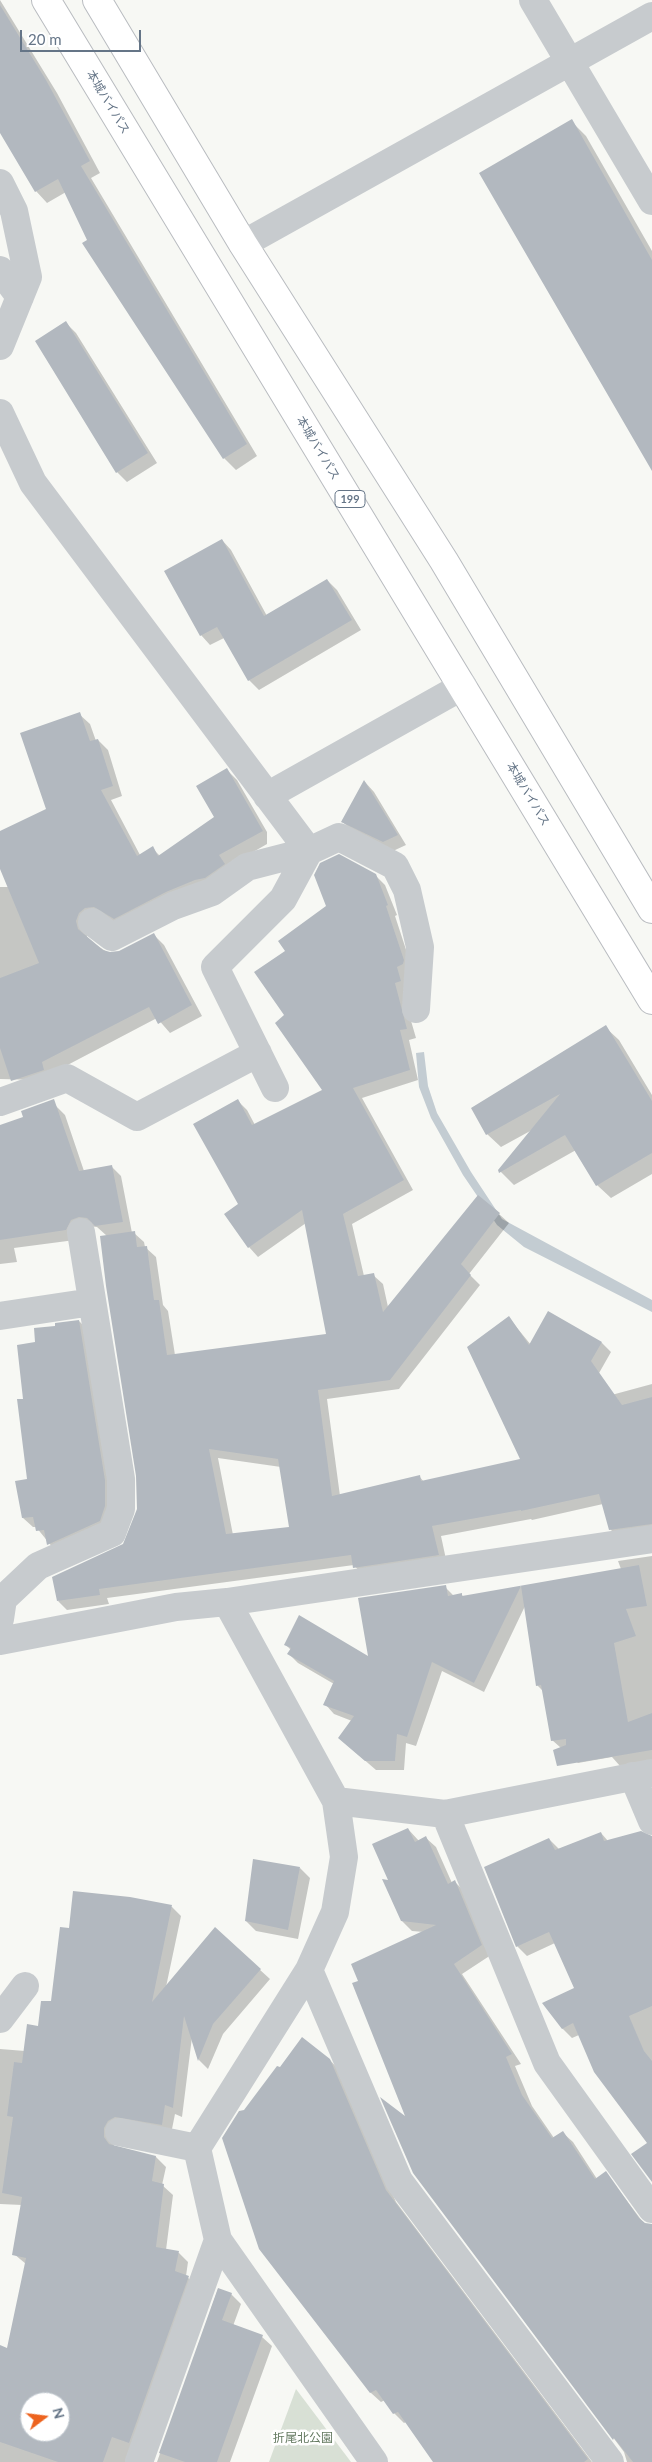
<!DOCTYPE html>
<html>
<head>
<meta charset="utf-8">
<style>
  body { margin:0 }
  #map { position:relative; width:652px; height:2462px; overflow:hidden; background:#f7f8f4; font-family:Lato,sans-serif }
  canvas { display:block }
  .north { position:absolute; left:20px; top:2392px; width:50px; height:50px; box-sizing:border-box; background:#fff; border:1px solid #c1c8cf; border-radius:50%; rotate:75deg; font-size:14px; font-weight:700; line-height:20px; text-align:center; color:#657587 }
  .north::after { content:''; display:block; margin:auto; width:18px; height:22px; background:#ed641f; clip-path:polygon(50% 0,100% 100%,50% 72%,0 100%) }
  .scale { position:absolute; left:20px; top:30px; width:121px; height:22px; box-sizing:border-box; border:2px solid #657587; border-top:0; padding-left:6px; font-size:15px; line-height:18px; white-space:nowrap; color:#657587; -webkit-text-stroke:4px #fff; paint-order:stroke }
</style>
</head>
<body>
<div id="map">
<canvas width="652" height="2462"></canvas>
<div class="north">N</div>
<div class="scale">20 m</div>
</div>
<script>
const g = document.querySelector('canvas').getContext('2d');
g.lineJoin = 'round';
function fillPath(path, color) { g.fillStyle = color; g.fill(path, 'evenodd'); }
const shape = rows => new Path2D(rows.map(r => 'M' + r).join(''));
function stroke(path, color, width, dash) { g.strokeStyle = color; g.lineWidth = width; g.lineCap = dash ? 'butt' : 'round'; g.setLineDash(dash || []); g.stroke(path); }
function drawText(font, color, halo, rows, align = 'center') {
  g.font = font + ' Lato,"Noto Sans JP",sans-serif'; g.lineWidth = 5; g.setLineDash([]); g.textBaseline = 'middle'; g.strokeStyle = halo; g.fillStyle = color; for (const [text, x, y, turn = 0] of rows) {
    g.save(); g.translate(x, y); g.rotate((+turn || 0) * Math.PI / 180); g.textAlign = isNaN(turn) ? turn : align; if (halo) g.strokeText(text, 0, 0); g.fillText(text, 0, 0); g.restore();
  }
}
const green = shape([
  [296,2389,351,2462,269,2462]
]);
const water = shape([
  [424,1052,428,1086,437,1113,471,1172,502,1219,652,1300,652,1312,524,1247,497,1225,463,1175,431,1118,419,1087,416,1053]
]);
const shadow = shape([
  [0,0,57,93,100,173,91,178,257,456,236,470,224,458,88,241,66,192,47,203,36,191,0,130],
  [571,121,586,136,652,251,652,470],
  [66,323,76,333,157,463,127,482,117,472],
  [222,540,231,550,267,616,327,580,337,590,361,630,259,690,249,680,224,638,210,645,201,635],
  [79,714,90,724,96,741,98,740,108,750,122,796,111,800,140,855,152,848,160,856,216,818,227,770,237,780,267,832,267,844,229,866,215,888,87,931,87,939,110,954,119,952,154,935,164,945,202,1016,170,1033,157,1018,39,1080,0,1079,0,887,11,887,0,866,0,832,48,810],
  [365,782,374,792,406,845,393,851,352,831,342,821],
  [375,875,385,885,397,915,395,916,413,971,403,993,416,1038,409,1040,418,1080,362,1098,413,1190,352,1224,364,1276,373,1275,383,1284,388,1307,499,1214,509,1223,469,1274,480,1285,399,1389,327,1399,340,1496,419,1476,424,1482,522,1460,509,1318,531,1345,602,1343,611,1352,582,1403,652,1384,652,1535,620,1539,610,1529,603,1504,532,1520,531,1519,441,1536,447,1564,364,1577,354,1565,107,1598,109,1604,67,1610,58,1601,124,1545,138,1510,138,1476,107,1236,97,1227,88,1226,75,1240,14,1248,17,1262,0,1264,0,1126,56,1106,65,1115,84,1171,112,1167,121,1176,132,1233,134,1233,144,1242,145,1247,156,1257,163,1305,168,1311,175,1355,328,1335,306,1223,258,1257,249,1247,240,1204,238,1101,247,1110,255,1125,324,1090,286,1016,287,952],
  [218,1458,281,1467,291,1529,233,1535],
  [605,1027,619,1040,652,1095,652,1174,611,1198,597,1185,576,1150,514,1185,499,1170,532,1130,501,1147,487,1134],
  [79,1321,89,1331,115,1517,58,1554,36,1527,33,1527,23,1518,29,1480,24,1400,37,1343,56,1327],
  [652,1556,652,1760,620,1766,612,1757,578,1763,552,1740,543,1691,537,1685,525,1606,484,1692,442,1671,416,1746,406,1743,404,1770,376,1770,339,1738,352,1721,334,1714,325,1704,334,1684,298,1663,289,1654,291,1650,286,1645,369,1658,445,1587,454,1596,461,1594,464,1597,621,1569,618,1561],
  [408,1829,419,1841,426,1838,436,1847,452,1883,455,1882,465,1892,491,1955,462,1974,521,2064,515,2066,532,2106,554,2138,563,2133,573,2142,597,2179,606,2173,645,2225,652,2225,652,2462,627,2462,624,2452,414,2172,408,2120,359,1982,424,1932,412,1931,402,1921,390,1882],
  [601,1833,608,1841,652,1837,652,2182,649,2143,579,2035,572,2038,562,2028,575,1989,555,1943,527,1956,517,1946,549,1839,559,1849],
  [300,1868,310,1878,298,1939,256,1931,246,1921],
  [130,1898,172,1907,181,1916,166,1987,215,1929,270,1979,223,2034,208,2069,199,2060,192,2037,182,2117,175,2114,171,2134,113,2139,114,2146,156,2157,166,2167,162,2185,173,2195,166,2250,179,2253,188,2262,186,2276,198,2287,135,2462,0,2462,0,2347,8,2349,26,2264,14,2254,22,2205,0,2204,0,2049,25,2051,40,2027,53,2003,70,1929],
  [30,2402,60,2402,60,2432,30,2432],
  [329,2059,339,2070,396,2202,592,2462,434,2462,406,2422,404,2423,394,2413,385,2400,381,2402,371,2393,260,2248,223,2138,280,2068],
  [218,2289,231,2294,241,2304,233,2326,262,2337,272,2346,230,2462,157,2462]
]);
const building = shape([
  [0,5,46,80,90,161,81,166,247,444,223,459,82,243,87,240,58,179,35,192,0,133],
  [572,119,652,260,652,471,479,173],
  [66,321,148,453,116,473,35,341],
  [222,539,264,616,327,579,352,620,248,681,217,627,200,636,164,571],
  [80,712,90,741,98,739,113,786,101,790,137,856,153,846,158,856,214,817,196,786,227,768,263,831,219,855,225,864,205,878,195,880,166,892,114,919,94,907,85,908,79,913,76,921,78,929,103,950,110,952,119,951,154,933,192,1005,158,1024,149,1007,42,1062,44,1070,11,1081,0,1048,0,978,39,963,0,869,0,831,46,809,20,733],
  [364,780,398,835,383,842,341,822],
  [339,854,376,874,388,905,386,906,404,960,403,964,397,967,401,981,395,983,407,1029,400,1030,410,1070,353,1088,404,1180,343,1214,358,1276,374,1273,383,1312,478,1195,500,1213,461,1264,471,1275,390,1380,318,1390,332,1496,420,1475,421,1481,520,1459,467,1347,509,1316,529,1345,548,1311,602,1342,591,1361,622,1405,652,1397,652,1524,609,1530,599,1494,521,1511,521,1510,432,1526,439,1555,353,1568,351,1555,99,1589,100,1595,57,1601,52,1577,123,1544,137,1509,136,1476,106,1286,100,1236,135,1231,137,1247,147,1246,154,1300,159,1300,167,1355,326,1334,302,1210,248,1248,224,1214,238,1204,193,1124,238,1099,252,1125,322,1090,275,1023,284,1015,254,972,285,951,278,941,326,906,314,875,320,863],
  [209,1449,278,1459,289,1527,226,1534],
  [606,1025,652,1101,652,1153,596,1186,565,1135,499,1173,498,1170,560,1094,486,1135,471,1108],
  [54,1099,79,1171,112,1165,123,1222,95,1226,87,1218,79,1217,71,1220,66,1230,0,1240,0,1125,23,1117,21,1111],
  [79,1320,105,1480,105,1506,100,1521,47,1545,44,1530,36,1531,33,1517,22,1518,15,1481,27,1479,17,1399,23,1399,17,1345,35,1342,34,1328,55,1326,55,1323],
  [639,1565,647,1606,626,1609,636,1636,614,1643,628,1722,652,1713,652,1750,557,1766,553,1750,566,1745,566,1739,551,1741,541,1685,536,1686,521,1586,474,1683,432,1662,407,1737,397,1734,395,1761,365,1761,338,1738,354,1716,323,1705,334,1681,287,1654,291,1648,284,1645,299,1615,368,1656,358,1598,446,1585,448,1596,462,1593,462,1596],
  [408,1828,415,1842,426,1836,448,1884,455,1880,482,1945,454,1964,512,2054,506,2057,522,2095,552,2138,563,2131,595,2179,606,2171,639,2218,645,2223,652,2224,652,2462,633,2462,614,2438,613,2440,413,2173,380,2097,405,2116,352,1983,358,1981,351,1964,436,1925,401,1921,382,1879,388,1880,372,1844],
  [641,1831,652,1836,652,2006,629,2016,644,2051,652,2061,652,2182,631,2154,647,2143,594,2072,573,2023,562,2029,542,2003,574,1988,549,1932,516,1947,484,1867,549,1838,555,1850,601,1832,604,1841],
  [253,1859,300,1867,288,1930,245,1921],
  [73,1891,130,1897,172,1905,152,2002,215,1927,261,1969,213,2024,198,2061,184,2016,173,2108,165,2105,162,2125,115,2117,108,2121,104,2128,104,2137,109,2144,156,2156,152,2181,164,2184,156,2247,179,2251,175,2271,189,2276,129,2443,112,2437,103,2462,58,2462,0,2442,0,2345,7,2348,26,2258,12,2255,22,2197,2,2193,13,2117,7,2116,14,2062,22,2063,27,2024,38,2026,41,2001,51,2001,60,1927,69,1928],
  [30,2402,60,2402,60,2432,30,2432],
  [302,2037,330,2059,386,2190,588,2459,584,2462,433,2462,398,2412,393,2414,376,2390,370,2393,259,2249,222,2138,239,2111,244,2110,277,2066,280,2067],
  [218,2288,232,2293,222,2320,263,2335,217,2462,185,2462,159,2453]
]);
const minor = shape([
  [533,0,652,201],
  [0,183,14,211,28,277,0,346],
  [243,244,652,16],
  [0,270,20,297],
  [0,413,33,483,309,851,339,837,395,866,407,890,420,947,416,1009],
  [267,796,463,686],
  [92,922,112,937,173,906,212,892,247,867,309,851],
  [275,1088,215,967,283,899,309,851],
  [0,1102,67,1078,137,1117,258,1053],
  [0,1316,92,1302],
  [227,1602,336,1801,344,1857,335,1912,309,1970,197,2148,218,2240,374,2462],
  [0,1619,3,1599,38,1566,112,1533,121,1509,121,1479,81,1232],
  [0,1641,176,1607,227,1602,652,1539],
  [633,1776,652,1821],
  [336,1801,445,1814,652,1773],
  [445,1814,547,2063,652,2209],
  [309,1970,399,2181,610,2462],
  [0,2019,25,1986],
  [119,2132,197,2148],
  [139,2462,218,2240]
]);
const highway = shape([
  [46,0,652,1000],
  [97,0,243,244,444,561,652,909]
]);
const shields = [
  [350,499,30]
];
const shieldNames = [
  ["199",350,499]
];
const streetNames = [
  ["本城バイパス",108,102,59],
  ["本城バイパス",318,448,59],
  ["本城バイパス",528,794,59]
];
const parkNames = [
  ["折尾北公園",303,2438]
];
fillPath(green, '#d8e0d5');
fillPath(water, '#c3ccd2');
fillPath(shadow, '#0003');
fillPath(building, '#b2b8bf');
stroke(highway, '#b9bcc0', 30);
stroke(minor, '#c7cbce', 28);
stroke(highway, '#fff', 28);
for (const [x, y, w] of shields) { const box = new Path2D(); box.roundRect(x - w / 2, y - 8.5, w, 17, 4); g.fillStyle = '#fff'; g.fill(box); stroke(box, '#657587', 1); }
drawText('bold 11px', '#657587', null, shieldNames);
drawText('12px', '#657587', '#fff', streetNames);
drawText('12px', '#637960', '#fff', parkNames);
</script>
</body>
</html>
